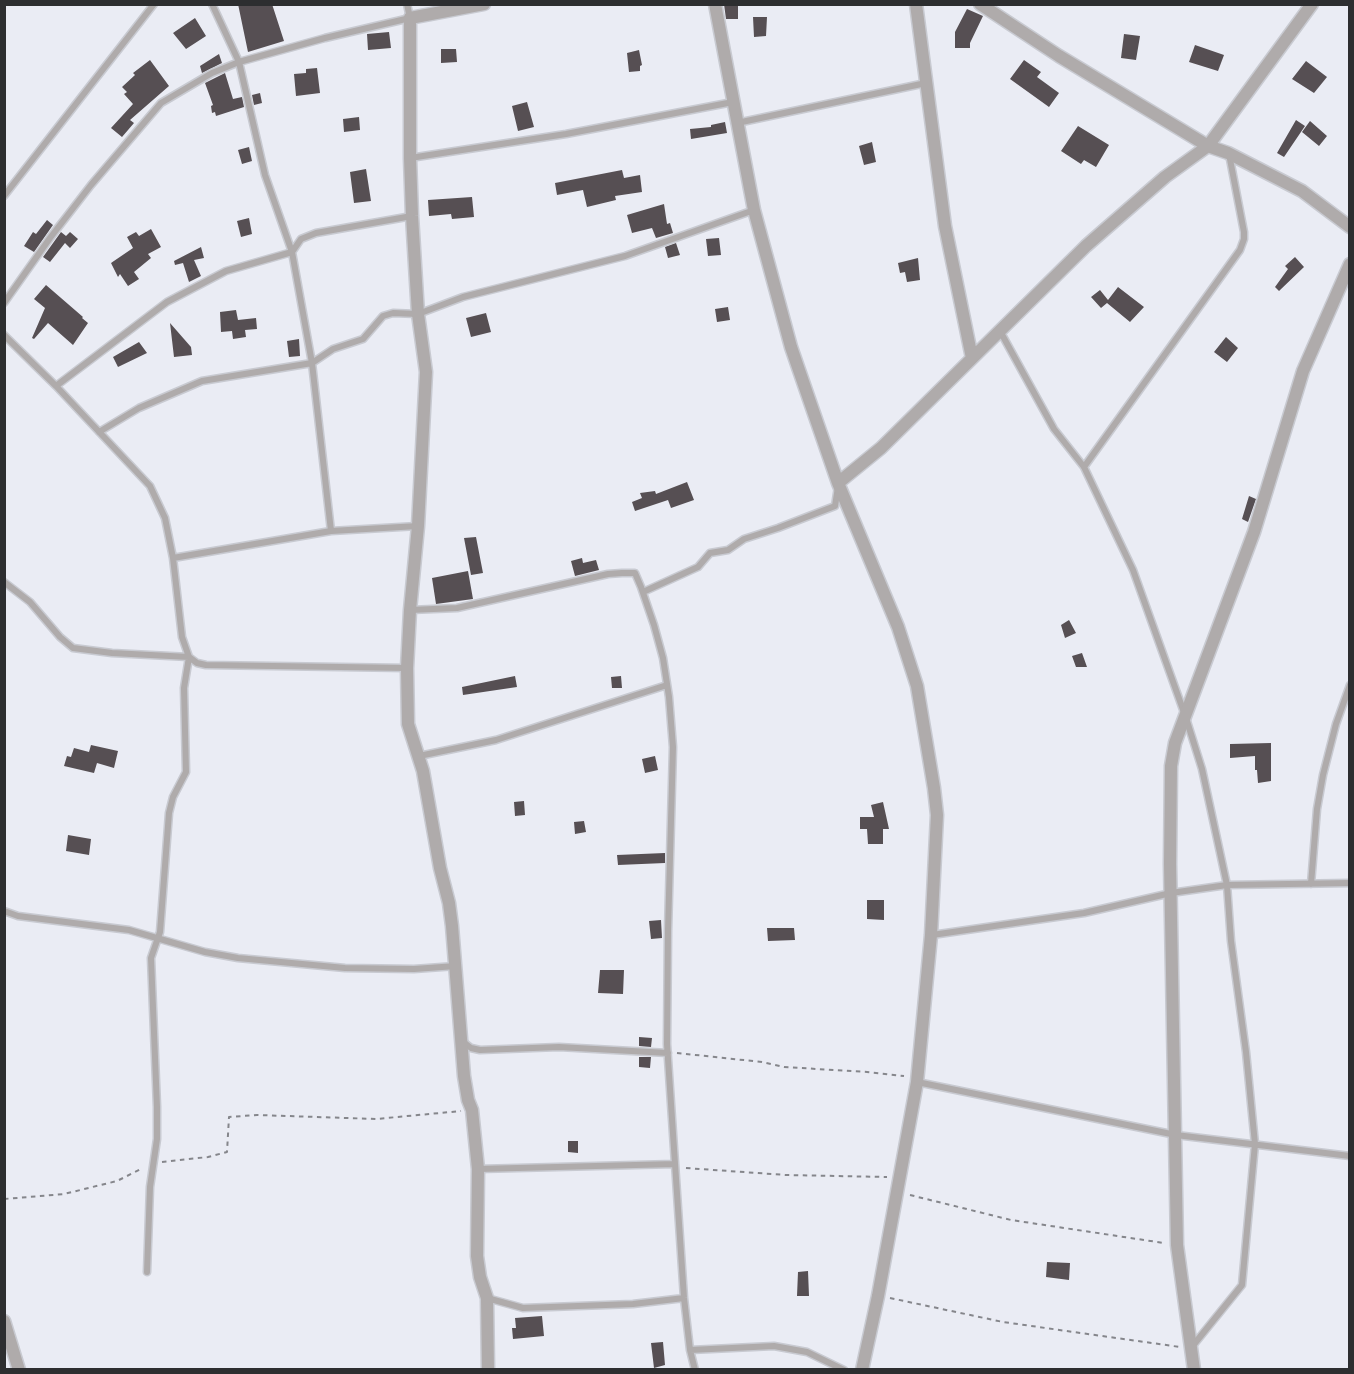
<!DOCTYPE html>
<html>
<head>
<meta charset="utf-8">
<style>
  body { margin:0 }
  #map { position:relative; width:1354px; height:1374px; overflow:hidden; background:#eaecf4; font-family:"Source Sans 3",sans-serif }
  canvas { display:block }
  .frame { position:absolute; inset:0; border:6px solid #2d2e30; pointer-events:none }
</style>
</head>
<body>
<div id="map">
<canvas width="1354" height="1374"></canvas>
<div class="frame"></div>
</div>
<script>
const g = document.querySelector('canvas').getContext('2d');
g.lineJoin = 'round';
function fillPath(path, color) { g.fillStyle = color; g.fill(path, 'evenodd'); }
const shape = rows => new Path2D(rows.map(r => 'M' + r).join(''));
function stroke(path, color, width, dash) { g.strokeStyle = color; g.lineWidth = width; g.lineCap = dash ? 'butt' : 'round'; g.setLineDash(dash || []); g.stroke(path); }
const building = shape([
  [238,4,272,4,284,41,248,52],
  [724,4,738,4,738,19,726,19],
  [967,9,983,16,970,43,970,48,955,48,955,32],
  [753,17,767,17,766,36,754,37],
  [195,18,206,36,186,49,173,33],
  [389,32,391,48,368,50,367,34],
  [1124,34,1140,36,1136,60,1121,58],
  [1195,45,1224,55,1218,71,1189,62],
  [441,49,456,49,457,62,441,63],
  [639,50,642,65,640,66,640,71,629,72,627,53],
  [219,54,222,63,202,73,200,66],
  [150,60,169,86,130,120,134,123,122,137,111,128,133,104,124,94,127,92,122,87,135,75,133,73],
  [1024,60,1041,72,1037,77,1059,93,1049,107,1010,79],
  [1306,61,1327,77,1314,93,1292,79],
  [317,68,320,93,296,96,294,74,306,73,306,69],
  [225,73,233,99,242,97,244,107,216,116,215,112,212,113,211,106,213,105,205,83],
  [260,93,262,103,254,105,252,95],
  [527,102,534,127,518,131,512,106],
  [359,117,360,130,344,132,343,119],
  [1296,120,1305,126,1284,157,1277,153],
  [1310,121,1327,136,1319,146,1302,132],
  [725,122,727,133,691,139,690,129,711,127,711,125],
  [1078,126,1109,145,1096,167,1084,160,1081,164,1061,151],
  [872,142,876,162,864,165,859,146],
  [249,147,252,161,242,164,238,150],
  [366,169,371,201,354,203,350,172],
  [622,170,624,178,640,175,642,192,615,196,616,200,587,207,583,190,557,195,555,183],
  [472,197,474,217,452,219,451,214,429,216,428,200],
  [664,204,667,224,670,223,673,233,656,238,652,228,632,233,627,215],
  [249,218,252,234,241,237,237,221],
  [47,220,53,225,34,252,24,246,33,232,36,234],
  [151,229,161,247,148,254,151,258,134,272,139,279,128,286,120,274,118,277,111,263,133,248,127,237,136,232,139,236],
  [61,232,66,236,70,232,78,239,70,248,65,243,50,262,43,257],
  [719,238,721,255,708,256,706,239],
  [676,243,680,255,668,258,665,247],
  [201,247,204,258,194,260,201,276,189,282,183,263,175,265,174,261],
  [1295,257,1304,267,1279,291,1275,287,1288,269,1285,266],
  [918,258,920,280,907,282,905,272,900,273,898,263],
  [46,285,83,317,82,318,88,323,73,345,48,323,34,339,32,338,45,308,34,299],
  [1118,287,1144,307,1130,322,1107,303,1101,308,1091,297,1100,290,1108,300],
  [728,307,730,320,717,322,715,309],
  [236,310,238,320,256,318,257,329,245,330,246,337,233,339,232,331,221,332,220,312],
  [486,313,491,332,471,337,466,318],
  [170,323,191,347,192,355,174,357],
  [1226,337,1238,348,1227,362,1214,352],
  [299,339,300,356,289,357,287,341],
  [139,342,147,353,118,367,113,357],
  [687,482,694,500,671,508,668,500,635,511,632,502,642,498,640,493,655,491,656,494],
  [1249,496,1256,499,1248,522,1242,519],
  [476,537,483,573,471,575,464,538],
  [582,558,583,563,596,560,599,570,575,576,571,561],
  [468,571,473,599,436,604,432,578],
  [1069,620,1076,633,1065,638,1061,625],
  [1082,653,1087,667,1076,667,1072,656],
  [515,676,517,687,463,695,462,687],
  [621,676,622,688,612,688,611,677],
  [1271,743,1271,781,1258,783,1257,770,1255,770,1255,756,1230,758,1230,744],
  [91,745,118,751,114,768,97,763,94,773,64,766,67,756,71,757,74,748,89,752],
  [655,756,658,770,645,773,642,759],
  [524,801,525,815,515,816,514,802],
  [883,802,889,829,883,829,883,844,868,844,867,829,860,829,860,817,874,817,871,805],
  [584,821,586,832,575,834,574,822],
  [68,835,91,839,89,855,66,851],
  [665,853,665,863,618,865,617,855],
  [867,900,884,900,884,920,867,919],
  [661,920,662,938,651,939,649,921],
  [767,928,794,928,795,940,768,941],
  [600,970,624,970,623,994,598,993],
  [639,1037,652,1038,651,1047,639,1046],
  [639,1057,651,1057,650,1068,639,1067],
  [568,1141,578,1141,578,1153,568,1152],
  [1047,1262,1070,1263,1069,1280,1046,1277],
  [808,1271,809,1296,797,1296,798,1272],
  [542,1316,544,1336,513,1339,512,1328,516,1328,515,1318],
  [663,1342,665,1365,654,1368,651,1343]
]);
const path = shape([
  [677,1053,762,1062,784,1067,867,1072,904,1076],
  [162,1162,208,1157,227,1152,229,1117,257,1115,376,1119,461,1111],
  [686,1168,786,1175,887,1177],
  [910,1195,1011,1220,1164,1243],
  [4,1199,64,1194,117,1181,143,1168],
  [890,1298,1003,1322,1180,1347]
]);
const service = shape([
  [212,4,239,62,265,175,292,252,312,363,331,531],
  [737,123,926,83],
  [410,158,566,134,733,102],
  [4,196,154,4],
  [4,303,50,238,91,185,161,103,212,73,239,62,325,38,410,18,407,4],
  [1000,331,1054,429,1084,467,1133,570,1186,718,1202,769,1227,885,1231,941,1246,1052,1255,1144,1242,1285,1191,1348],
  [4,335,56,386,150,486,165,518,173,558,182,637,189,657,197,663,206,665,407,668],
  [56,386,167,302,226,271,292,252,301,239,316,233,412,216],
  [99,432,139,408,202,381,312,363,333,349,363,339,383,316,393,313,418,314,463,297,625,256,754,210],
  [1084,467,1240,250,1244,239,1244,232,1229,154],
  [173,558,331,531,418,526],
  [4,582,30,602,60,637,73,648,112,653,189,657,184,688,186,772,173,797,169,813,160,932,151,958,157,1107,157,1139,150,1187,147,1272],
  [643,592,698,567,710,553,728,550,744,539,778,528,835,506,838,487],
  [410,610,457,608,608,574,622,573,635,573,641,587,654,625,663,658,669,697,673,747,668,931,667,1044,684,1298,690,1350,695,1370],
  [419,756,496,740,667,685],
  [1311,884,1317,809,1323,775,1336,724,1350,685],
  [4,911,18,916,129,930,205,952,238,958,345,968,414,969,456,966],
  [932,935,1084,913,1171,893,1227,885,1350,883],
  [461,1040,471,1048,480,1050,559,1047,668,1053],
  [917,1082,1176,1135,1350,1156],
  [478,1169,675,1164],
  [487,1298,523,1308,633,1304,684,1298],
  [690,1350,774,1346,807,1352,844,1370]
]);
const minor = shape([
  [484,4,410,18,410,158,412,216,418,314,426,372,418,526,410,610,407,668,408,724,423,771,440,868,449,903,452,926,464,1076,468,1100,472,1110,478,1169,477,1256,480,1277,487,1298,488,1370],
  [715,4,754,210,791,347,838,483,898,627,917,686,934,788,937,815,931,935,917,1082,878,1296,862,1370],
  [916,4,945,226,972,358],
  [980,4,1059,56,1208,146,1228,153,1302,191,1350,227],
  [838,483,881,448,1086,246,1165,177,1208,146,1312,4],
  [4,1321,19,1370],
  [1194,1370,1177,1245,1170,864,1171,766,1175,743,1254,532,1303,371,1350,264]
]);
fillPath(building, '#564f53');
stroke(service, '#c8cad1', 9);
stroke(minor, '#c8cad1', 15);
stroke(path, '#85868b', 2, [4.5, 4.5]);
stroke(service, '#afabab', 6);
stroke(minor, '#afabab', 12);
</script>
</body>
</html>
